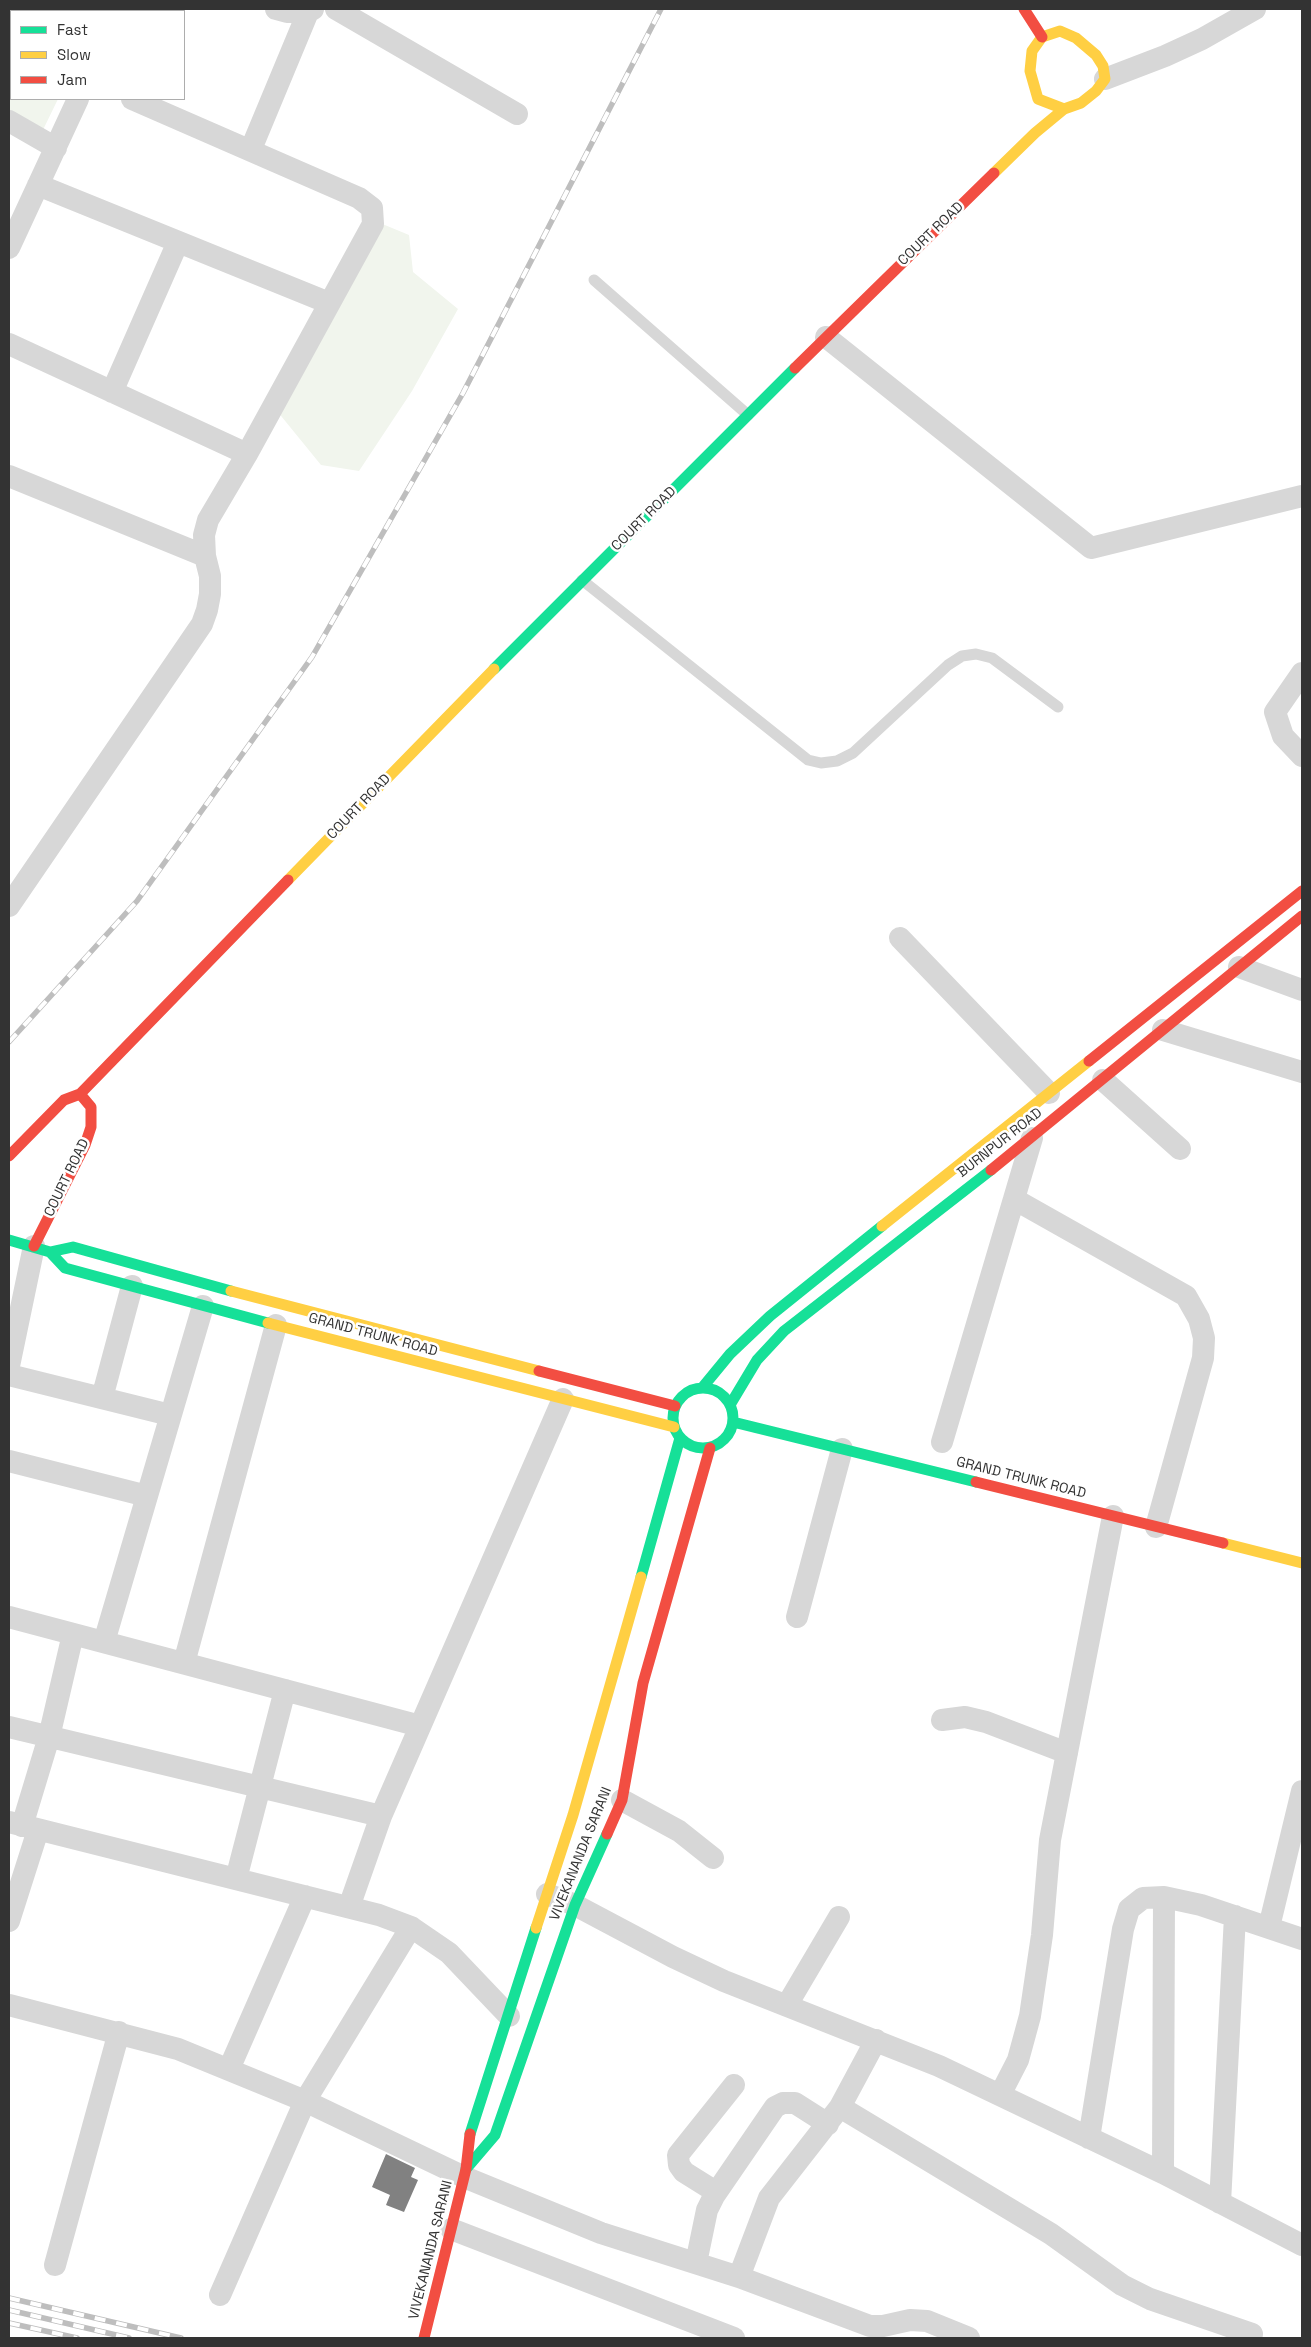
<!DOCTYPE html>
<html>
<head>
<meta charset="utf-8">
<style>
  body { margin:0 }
  #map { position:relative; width:1311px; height:2347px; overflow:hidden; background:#fff; font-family:"Space Grotesk",sans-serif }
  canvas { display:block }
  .frame { position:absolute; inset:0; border:10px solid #333; pointer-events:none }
  .legend { position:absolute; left:10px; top:10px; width:175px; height:90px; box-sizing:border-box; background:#fff; border:1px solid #adadad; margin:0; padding:6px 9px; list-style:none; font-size:15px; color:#333 }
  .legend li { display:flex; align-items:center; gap:10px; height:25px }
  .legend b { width:25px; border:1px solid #adadad }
</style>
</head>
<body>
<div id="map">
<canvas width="1311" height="2347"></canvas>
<div class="frame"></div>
<ul class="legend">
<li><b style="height:6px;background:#16e098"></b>Fast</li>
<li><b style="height:6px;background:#ffcf43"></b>Slow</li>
<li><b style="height:6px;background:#f24e42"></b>Jam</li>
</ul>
</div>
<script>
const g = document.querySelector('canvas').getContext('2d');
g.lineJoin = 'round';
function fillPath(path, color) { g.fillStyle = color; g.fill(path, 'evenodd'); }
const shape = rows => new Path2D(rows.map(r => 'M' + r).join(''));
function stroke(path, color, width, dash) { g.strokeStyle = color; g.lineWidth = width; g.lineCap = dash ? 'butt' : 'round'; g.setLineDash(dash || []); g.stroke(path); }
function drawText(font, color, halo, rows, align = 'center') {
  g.font = font + ' "Space Grotesk",sans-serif'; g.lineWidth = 5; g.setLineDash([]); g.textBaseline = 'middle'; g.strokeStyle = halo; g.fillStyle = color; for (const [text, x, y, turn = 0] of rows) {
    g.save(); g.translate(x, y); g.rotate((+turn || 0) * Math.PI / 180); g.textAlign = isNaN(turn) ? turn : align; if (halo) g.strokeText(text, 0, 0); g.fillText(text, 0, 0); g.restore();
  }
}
const green = shape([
  [9,51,11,52,11,99,58,99,41,134,9,118],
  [380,223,409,235,413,272,458,309,412,391,359,471,321,465,277,411]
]);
const building = shape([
  [386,2154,415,2168,411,2177,418,2180,404,2212,386,2205,390,2195,372,2187]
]);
const lane = shape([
  [594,280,748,415],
  [582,580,808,760,821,763,837,761,853,753,948,665,962,656,976,654,992,658,1058,707]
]);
const street = shape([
  [276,9,287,12,308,12,313,9],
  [336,9,517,114],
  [119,11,120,9],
  [1105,79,1165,56,1202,39,1255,9],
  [9,121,56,148],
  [251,149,308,12],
  [38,185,329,303],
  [9,248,78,99],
  [826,337,1091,548,1302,496],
  [9,344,247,454],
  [112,392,178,242],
  [9,476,205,556],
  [1302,673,1275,712,1283,736,1302,756],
  [9,906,202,624,207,610,210,594,210,576,205,556,204,535,208,520,247,454,373,224,372,208,359,198,132,99],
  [900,938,1049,1093],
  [1239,967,1302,990],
  [1163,1030,1302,1072],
  [1103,1080,1180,1149],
  [1014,1199,1186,1296,1199,1319,1204,1338,1203,1358,1156,1527],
  [9,1366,34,1246],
  [9,1375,170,1415],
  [102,1398,132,1286],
  [942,1442,1032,1138],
  [9,1461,147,1496],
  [9,1617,420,1726],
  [797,1617,842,1449],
  [104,1642,203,1306],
  [184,1663,276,1325],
  [942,1720,965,1717,986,1722,1067,1753],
  [9,1727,381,1816],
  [622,1800,679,1831,713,1858],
  [9,1822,379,1915,411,1927,449,1953,509,2016],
  [22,1826,49,1737,73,1634],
  [236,1879,285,1690],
  [547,1894,575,1905,673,1957,724,1981,939,2066,1163,2173,1302,2245],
  [349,1907,381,1816,563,1399],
  [9,1921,38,1830],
  [1269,1927,1302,1791],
  [9,2005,178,2049,305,2101,464,2177,601,2233,739,2277,870,2326,883,2326,910,2320,927,2321,969,2338],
  [787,2005,839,1917],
  [229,2069,305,1896],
  [1000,2095,1018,2060,1030,2016,1042,1935,1050,1840,1113,1516],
  [840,2107,1051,2234,1122,2285,1150,2299,1252,2334],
  [1089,2138,1123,1929,1129,1909,1143,1898,1164,1897,1201,1905,1302,1939],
  [1163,2173,1164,1897],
  [716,2192,684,2172,679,2165,678,2155,734,2085],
  [1220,2203,1235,1916],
  [451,2229,734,2338],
  [696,2263,707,2210,714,2196,775,2107,783,2103,795,2103,828,2124],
  [55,2265,119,2032],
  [739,2277,769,2198,840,2107,876,2040],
  [220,2295,305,2101,411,1927]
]);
const fast = shape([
  [494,669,795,368],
  [9,1240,50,1252],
  [231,1291,73,1247,50,1252,65,1268,268,1323],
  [702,1388,730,1354,770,1316,882,1226],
  '673 1418a30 30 0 1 1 60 0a30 30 0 1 1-60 0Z',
  [730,1405,757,1360,784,1331,991,1170],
  [733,1422,976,1482],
  [641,1577,680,1438],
  [470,2134,536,1928],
  [466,2169,495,2135,575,1905,607,1834]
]);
const slow = shape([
  [994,173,1035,133,1064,109,1081,103,1096,91,1105,79,1103,66,1096,55,1076,38,1060,31,1042,37,1032,51,1030,71,1038,99,1064,109],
  [288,880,494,669],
  [882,1226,1089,1061],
  [231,1291,539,1371],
  [268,1323,674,1427],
  [1223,1543,1302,1563],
  [536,1928,573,1815,641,1577]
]);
const jam = shape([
  [1024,9,1042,37],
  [795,368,994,173],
  [1089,1061,1302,891],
  [9,1156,64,1100,80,1094,288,880],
  [991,1170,1302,916],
  [34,1246,85,1145,91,1127,91,1107,80,1094],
  [539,1371,675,1406],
  [976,1482,1223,1543],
  [607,1834,622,1800,643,1683,710,1448],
  [424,2338,466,2169,470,2134]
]);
const rail = shape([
  [9,1042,137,901,312,657,463,393,661,9],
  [9,2298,181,2338],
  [9,2310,129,2338],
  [9,2323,77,2338]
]);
const streetNames = [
  ["COURT ROAD",931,234,-44],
  ["COURT ROAD",644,519,-45],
  ["COURT ROAD",359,807,-46],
  ["BURNPUR ROAD",1000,1143,-38],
  ["COURT ROAD",67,1178,-64],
  ["GRAND TRUNK ROAD",373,1335,15],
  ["GRAND TRUNK ROAD",1021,1478,14],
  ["VIVEKANANDA SARANI",581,1854,-68],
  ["VIVEKANANDA SARANI",431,2250,-76]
];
fillPath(green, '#f1f5ed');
fillPath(building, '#818181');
stroke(lane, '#d7d7d7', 11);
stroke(street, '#d7d7d7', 22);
stroke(fast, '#16e098', 11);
stroke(slow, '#ffcf43', 11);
stroke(jam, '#f24e42', 11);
stroke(rail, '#bebebe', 5.5);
stroke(rail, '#fff', 4, [11]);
drawText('14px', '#333', '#fff', streetNames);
</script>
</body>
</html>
